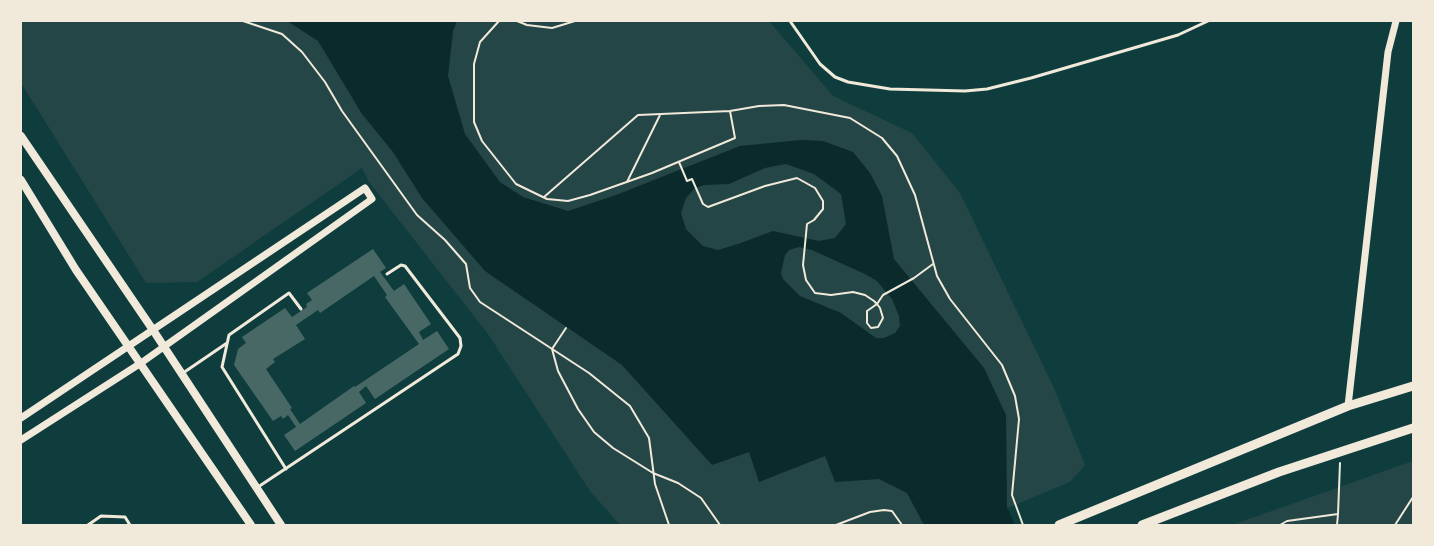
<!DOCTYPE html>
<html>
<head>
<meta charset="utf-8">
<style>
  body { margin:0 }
  #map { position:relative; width:1434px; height:546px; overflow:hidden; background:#0f3d3e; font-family:Lato,sans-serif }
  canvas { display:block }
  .frame { position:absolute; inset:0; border:22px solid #f1e9da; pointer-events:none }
</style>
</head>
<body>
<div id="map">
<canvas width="1434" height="546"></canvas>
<div class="frame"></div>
</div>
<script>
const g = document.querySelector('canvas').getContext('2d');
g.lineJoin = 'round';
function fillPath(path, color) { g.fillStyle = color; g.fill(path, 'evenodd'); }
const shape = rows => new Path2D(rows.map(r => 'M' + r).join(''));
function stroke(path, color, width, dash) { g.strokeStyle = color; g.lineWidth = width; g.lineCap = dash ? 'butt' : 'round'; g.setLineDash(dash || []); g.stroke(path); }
const green = shape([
  [21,21,769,21,833,96,912,133,960,193,1054,388,1085,465,1070,482,967,525,620,525,590,491,488,334,369,182,362,168,197,282,146,283,21,83],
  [1413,461,1413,525,1232,525]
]);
const water = shape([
  [287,21,457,21,453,31,448,76,465,134,500,182,523,197,568,211,616,195,740,146,801,140,823,141,853,152,870,173,882,196,894,259,984,368,1006,415,1007,507,1015,525,924,525,907,493,879,479,835,482,825,456,759,482,749,452,712,465,622,365,485,271,422,198,393,152,362,114,318,41],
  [786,164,814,174,841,194,846,224,835,238,819,241,773,231,738,244,718,250,703,246,686,229,681,213,686,198,695,188,705,185,729,184,765,168],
  [799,247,812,250,865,274,877,281,892,299,899,316,900,326,895,333,884,338,876,338,841,313,800,296,783,279,781,273,785,255,789,250]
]);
const building = shape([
  [373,249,386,268,380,272,394,291,404,284,431,324,419,332,423,340,437,331,449,349,375,399,366,386,359,392,366,403,295,451,284,435,296,427,288,415,283,419,281,416,273,421,234,365,238,349,246,343,242,337,285,308,292,317,307,307,306,304,312,300,307,293],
  [374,276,387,295,385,297,419,344,355,387,354,386,300,424,290,409,292,408,266,369,275,362,273,359,305,339,296,325,318,310,320,313]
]);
const path = shape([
  [243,21,282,34,302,52,325,82,342,111,417,215,445,240,466,264,470,288,480,302,589,373,630,406,649,438,655,484,669,525],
  [499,21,480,42,474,64,474,122,482,141,516,184,547,199,568,201,590,195,652,173,735,138,730,111,759,106,784,105,850,118,882,138,897,156,915,195,937,276,950,299,1002,365,1015,396,1019,419,1012,495,1023,525],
  [517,21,527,25,552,28,575,21],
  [679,162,687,181,692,179,703,204,708,207,765,186,797,178,815,188,823,201,823,209,814,220,807,224,803,265,806,280,815,293,831,295,853,292,865,295,874,301,877,304,880,308,883,318,878,327,871,328,867,323,867,311,877,304,883,295,914,278,933,264],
  [627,182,660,115],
  [544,197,638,115,730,111],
  [566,328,552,349,558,371,578,409,594,432,613,448,653,473,678,483,701,498,720,525],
  [1338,514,1340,463],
  [836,525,870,512,884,510,892,511,902,525],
  [1280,525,1287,521,1338,514,1337,525],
  [1395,525,1413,497]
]);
const service = shape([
  [790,21,820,64,835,77,848,82,890,89,965,91,987,89,1031,78,1178,35,1208,21],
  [183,373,227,343],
  [286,469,222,367,229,335,289,293,301,309],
  [258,487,458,354,461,346,460,338,405,266,401,265,387,274],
  [88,525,101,516,125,517,130,525]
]);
const tertiary = shape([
  [1348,406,1388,52,1396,21],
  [21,418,365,188,372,199,141,363,21,440]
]);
const secondary = shape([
  [21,136,153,330,281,525],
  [21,180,76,270,251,525]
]);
const primary = shape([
  [1059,525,1348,406,1413,386],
  [1142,525,1279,472,1413,428]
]);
fillPath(green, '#244646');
fillPath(water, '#0a2a2b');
fillPath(building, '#486865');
stroke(path, '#f1e9da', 2);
stroke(service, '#f1e9da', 3);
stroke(tertiary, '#f1e9da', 7);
stroke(secondary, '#f1e9da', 8);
stroke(primary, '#f1e9da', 9);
</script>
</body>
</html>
